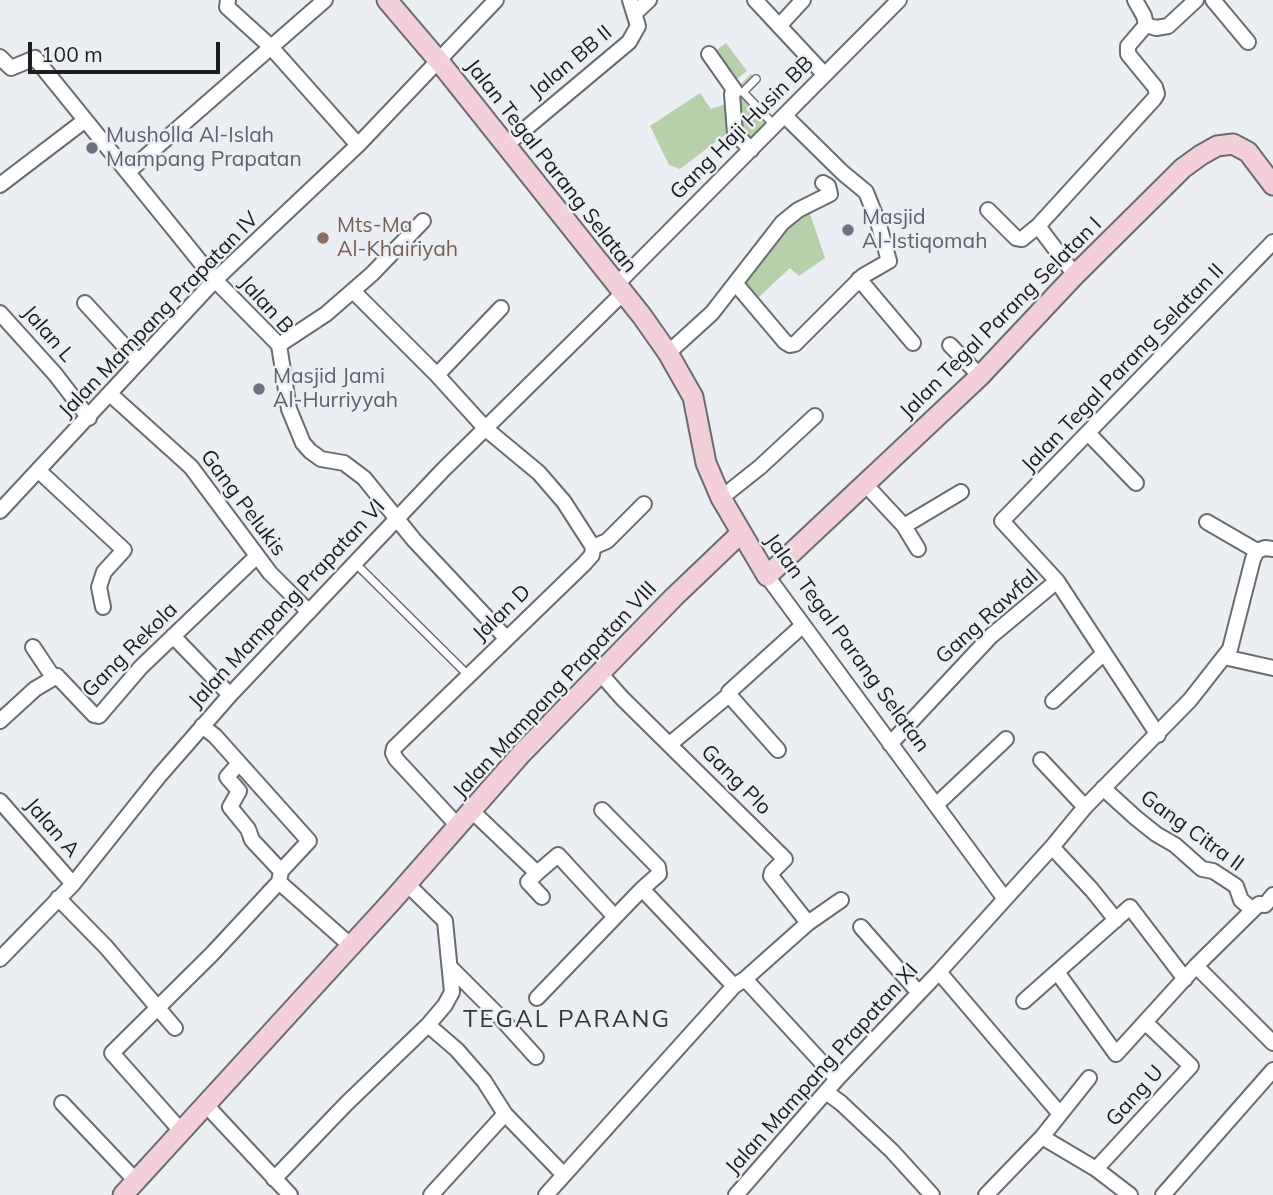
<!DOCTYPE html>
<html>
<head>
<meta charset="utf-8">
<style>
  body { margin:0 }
  #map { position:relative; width:1273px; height:1195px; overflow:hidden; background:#ebeff3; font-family:Mulish,sans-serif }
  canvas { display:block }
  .scale { position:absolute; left:28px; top:42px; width:192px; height:32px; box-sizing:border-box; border:4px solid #1b1d1e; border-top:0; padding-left:9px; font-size:21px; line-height:24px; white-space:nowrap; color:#1b1d1e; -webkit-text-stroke:5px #ebeff3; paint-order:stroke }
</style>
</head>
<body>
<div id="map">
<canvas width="1273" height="1195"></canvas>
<div class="scale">100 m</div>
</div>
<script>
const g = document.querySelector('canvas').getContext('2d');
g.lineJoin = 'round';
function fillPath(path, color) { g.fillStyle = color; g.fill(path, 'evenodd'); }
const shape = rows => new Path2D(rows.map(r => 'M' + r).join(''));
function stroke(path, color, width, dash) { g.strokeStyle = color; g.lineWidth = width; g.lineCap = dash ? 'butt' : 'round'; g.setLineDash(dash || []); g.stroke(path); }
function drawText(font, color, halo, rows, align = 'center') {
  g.font = font + ' Mulish,sans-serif'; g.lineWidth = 5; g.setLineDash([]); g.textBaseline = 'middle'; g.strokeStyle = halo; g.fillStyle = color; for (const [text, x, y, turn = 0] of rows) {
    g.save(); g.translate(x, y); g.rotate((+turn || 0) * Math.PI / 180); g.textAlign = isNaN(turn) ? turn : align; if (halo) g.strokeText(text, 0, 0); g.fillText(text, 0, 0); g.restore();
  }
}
const green = shape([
  [726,43,747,71,734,81,713,53],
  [751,74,755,78,740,94,766,122,747,142,736,131,736,89],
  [700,93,711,109,729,103,730,131,680,169,669,165,650,126],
  [808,208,825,258,799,276,790,268,759,297,744,281,780,232]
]);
const lane = shape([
  [756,79,743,92,774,125],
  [355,563,469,676]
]);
const street = shape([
  [228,0,227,7,270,46,358,145],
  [755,0,824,74],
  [1213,0,1248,42],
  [635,13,649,0],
  [1146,25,1156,28,1168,26,1196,0],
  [779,26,803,0],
  [709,54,735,91,732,94,735,133,751,150],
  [0,57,11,68,35,58,215,280,279,345,289,409,303,443,310,451,321,459,344,463,364,478,414,540,506,638],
  [506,145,629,42,638,26,630,0],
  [128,172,325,0],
  [0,185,84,121],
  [988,210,1016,238,1022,239,1038,226,1154,99,1157,94,1155,87,1128,54,1128,46,1146,25,1144,16,1135,0],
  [1038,226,1075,275],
  [859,279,913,343],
  [736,284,785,342,790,345,795,344,863,276,889,261,878,222,866,192,843,173,785,116],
  [616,285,899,0],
  [353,291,437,375,486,429,539,473,564,502,593,547,592,555,584,564,394,748,393,753,396,759,458,826],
  [85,303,138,361],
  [0,313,55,374,89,418],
  [279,345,326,314,372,274,423,221],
  [950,345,980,376],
  [668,353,712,313,782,223,798,210,830,194,828,186,823,183],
  [437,375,501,308],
  [110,394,191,467,270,573,309,612],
  [1089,434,1136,483],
  [39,471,124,550,104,572,99,587,103,607],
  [865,484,904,526,918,549],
  [721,498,760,467,815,416],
  [0,511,215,280,358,145,496,0],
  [1207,522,1257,551],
  [904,526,961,492],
  [593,547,607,541,644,504],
  [767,576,1005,899],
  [173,636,230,695],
  [33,647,53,677],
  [1224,657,1273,668],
  [600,673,622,698,785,859,772,872,771,876,808,923],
  [1053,701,1104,653],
  [0,721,35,689,57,676,94,715,99,716,141,667,257,556],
  [1158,735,1057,581,1002,521,1273,242],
  [670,744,730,694],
  [890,744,991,636,1057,581],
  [778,750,730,696,729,692,802,626],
  [1041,760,1085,807],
  [239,763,227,777,239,791,230,807,248,829,252,840,281,871],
  [1103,788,1136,818,1156,834,1175,845,1202,869,1213,871,1236,886,1241,900,1253,910],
  [0,801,73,884],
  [936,805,1006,739],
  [602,810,658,867,659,874,642,889],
  [472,811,537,873,558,855,615,917],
  [1052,847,1092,890,1116,920],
  [537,873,528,882,542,897],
  [279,882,350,945],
  [58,898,106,947,175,1028],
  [861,927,919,993],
  [0,959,73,884,160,775,230,695,443,470,623,293],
  [1196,966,1273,1043],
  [450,967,499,1016,536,1057],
  [939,972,1060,1114],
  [1057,972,1116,1054,1196,966,1259,904,1265,905,1273,895],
  [745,979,837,1079],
  [537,998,642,889,734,986],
  [1024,1001,1130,907,1185,979],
  [428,1025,457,1050,484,1081,505,1114,563,1174],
  [826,1092,841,1103,892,1151,932,1195],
  [62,1103,136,1181],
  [206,1105,290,1195],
  [182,1132,112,1053,212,954,279,882,281,871,309,841,215,736,202,726],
  [1042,1137,1096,1169,1130,1195],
  [1096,1169,1191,1066,1145,1022],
  [274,1179,346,1104,428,1025,445,1005,452,992,445,921,407,884],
  [431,1195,505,1114],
  [546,1195,734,986,745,979,808,923,841,900],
  [736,1195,837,1079,939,972,1052,847,1085,807,1190,700,1230,649,1253,559,1257,551,1265,548,1273,549],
  [986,1195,1042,1137,1089,1078],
  [1163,1195,1273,1070]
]);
const secondary = shape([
  [387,0,438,60,642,316,668,353,693,397,706,463,721,498,767,576,980,376,1075,275,1183,168,1201,155,1217,146,1233,144,1248,152,1273,185],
  [123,1195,391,902,522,753,674,597,741,533]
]);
const markers = [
  [92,148,7,"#6b7280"],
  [848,230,7,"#6b7280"],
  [323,238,7,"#8d6e63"],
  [259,389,7,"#6b7280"]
];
const streetNames = [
  ["Jalan BB II",571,62,-40],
  ["Gang Haji Husin BB",742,128,-45],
  ["Jalan Tegal Parang Selatan",551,166,52],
  ["Jalan B",266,305,48],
  ["Jalan Mampang Prapatan IV",159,315,-46],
  ["Jalan Tegal Parang Selatan I",1001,318,-45],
  ["Jalan L",48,334,49],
  ["Jalan Tegal Parang Selatan II",1123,368,-46],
  ["Gang Pelukis",243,503,53],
  ["Jalan Mampang Prapatan VI",287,604,-47],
  ["Jalan D",502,613,-44],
  ["Gang Rawfal",987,617,-42],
  ["Jalan Tegal Parang Selatan",847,643,54],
  ["Gang Rekola",130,650,-45],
  ["Jalan Mampang Prapatan VIII",555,690,-47],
  ["Gang Plo",736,780,45],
  ["Jalan A",52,828,49],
  ["Gang Citra II",1192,831,36],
  ["Jalan Mampang Prapatan XI",822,1069,-48],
  ["Gang U",1135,1096,-48]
];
const worshipNames = [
  ["Musholla Al-Islah",106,136],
  ["Mampang Prapatan",106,160],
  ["Masjid",862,218],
  ["Al-Istiqomah",862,242],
  ["Masjid Jami",273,377],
  ["Al-Hurriyyah",273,401]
];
const educationNames = [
  ["Mts-Ma",337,226],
  ["Al-Khairiyah",337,250]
];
const quarterNames = [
  ["TEGAL PARANG",567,1020]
];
fillPath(green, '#b6d1a9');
stroke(lane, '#696d70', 10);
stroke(street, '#696d70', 18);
stroke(secondary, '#696d70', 23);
stroke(lane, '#fff', 7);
stroke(street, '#fff', 14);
stroke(secondary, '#f3d0d9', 19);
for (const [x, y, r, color] of markers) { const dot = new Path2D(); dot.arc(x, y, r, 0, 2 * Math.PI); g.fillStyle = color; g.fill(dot); stroke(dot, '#ebeff3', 2.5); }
drawText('21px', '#1b1d1e', '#ebeff3', streetNames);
drawText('21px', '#5b616d', '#ebeff3', worshipNames, 'left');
drawText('21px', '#785e54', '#ebeff3', educationNames, 'left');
g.letterSpacing = '2px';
drawText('24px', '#333639', '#ebeff3', quarterNames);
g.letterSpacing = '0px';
</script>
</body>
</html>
